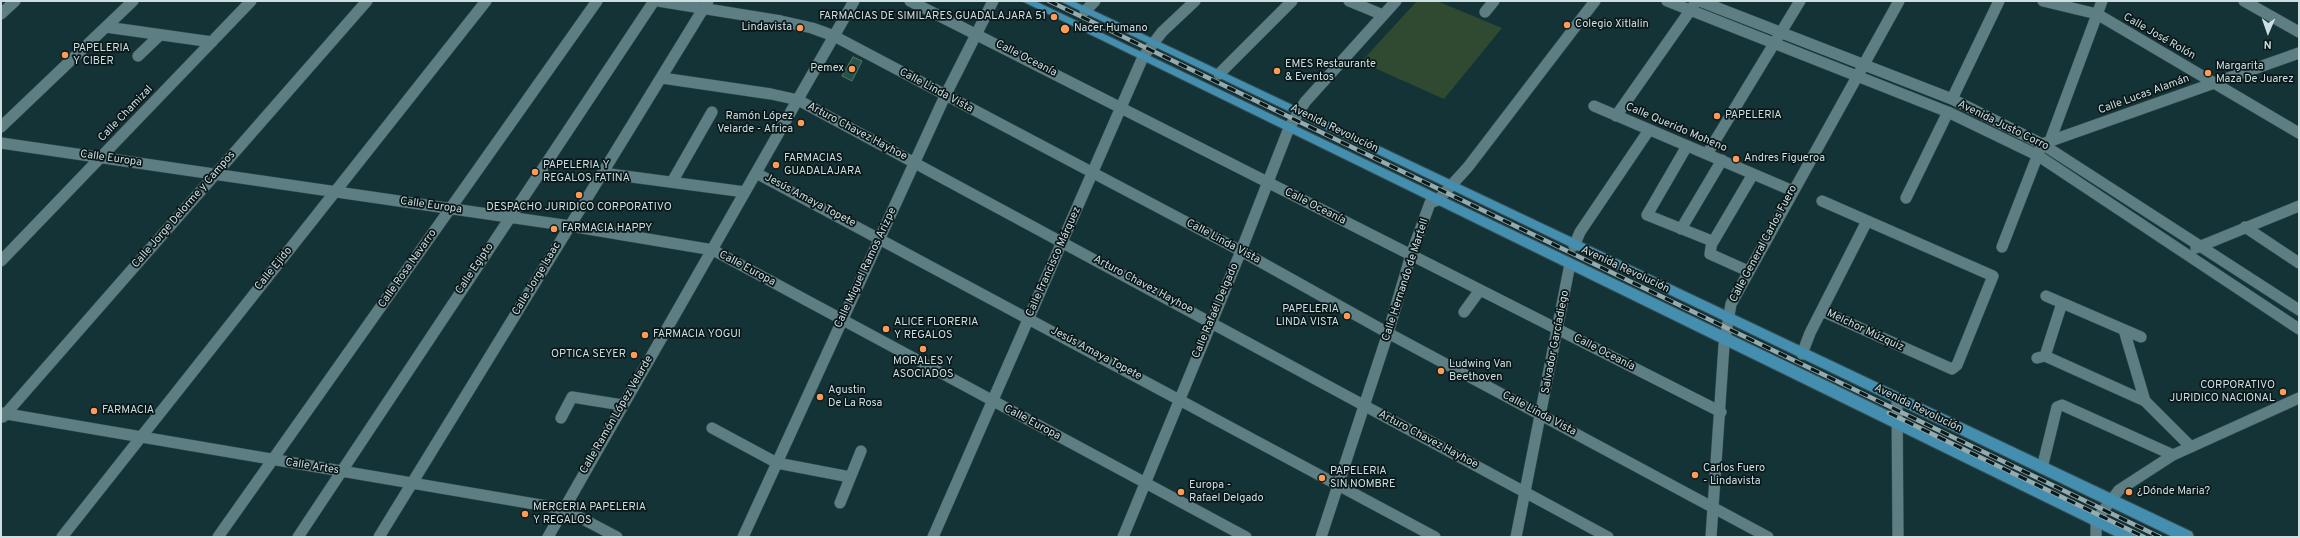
<!DOCTYPE html>
<html>
<head>
<meta charset="utf-8">
<style>
  body { margin:0 }
  #map { position:relative; width:2300px; height:538px; overflow:hidden; background:#143337; font-family:Overpass,sans-serif }
  canvas { display:block }
  .frame { position:absolute; inset:0; border:2px solid #cedfe1; pointer-events:none }
  .north { position:absolute; left:2248px; top:12px; width:40px; height:40px; -webkit-text-stroke:3px #0b181a; paint-order:stroke; rotate:182deg; font-size:11px; font-weight:700; line-height:16px; text-align:center; color:#cedfe1 }
  .north::after { content:''; display:block; margin:auto; width:14px; height:18px; background:#cedfe1; clip-path:polygon(50% 0,100% 100%,50% 72%,0 100%) }
</style>
</head>
<body>
<div id="map">
<canvas width="2300" height="538"></canvas>
<div class="frame"></div>
<div class="north">N</div>
</div>
<script>
const g = document.querySelector('canvas').getContext('2d');
g.lineJoin = 'round';
function fillPath(path, color) { g.fillStyle = color; g.fill(path, 'evenodd'); }
const shape = rows => new Path2D(rows.map(r => 'M' + r).join(''));
function stroke(path, color, width, dash) { g.strokeStyle = color; g.lineWidth = width; g.lineCap = dash ? 'butt' : 'round'; g.setLineDash(dash || []); g.stroke(path); }
function drawText(font, color, halo, rows, align = 'center') {
  g.font = font + ' Overpass,sans-serif'; g.lineWidth = 3.5; g.setLineDash([]); g.textBaseline = 'middle'; g.strokeStyle = halo; g.fillStyle = color; for (const [text, x, y, turn = 0] of rows) {
    g.save(); g.translate(x, y); g.rotate((+turn || 0) * Math.PI / 180); g.textAlign = isNaN(turn) ? turn : align; if (halo) g.strokeText(text, 0, 0); g.fillText(text, 0, 0); g.restore();
  }
}
const green = shape([
  [1417,1,1437,1,1502,28,1444,99,1361,62]
]);
const building = shape([
  [853,57,862,61,852,81,842,76,853,57]
]);
const minor = shape([
  [658,1,781,21,812,28,834,36,1241,251,1388,333,1768,537],
  [910,1,1721,412],
  [1349,1,1383,15],
  [1667,1,1948,112,2037,155,2299,329],
  [1700,1,1952,99,2042,144,2299,310],
  [2043,1,2097,14,2299,133],
  [2244,1,2299,32],
  [1085,11,1095,1],
  [1485,12,1494,1],
  [1,14,15,1],
  [106,27,212,42],
  [138,56,160,35],
  [1219,74,1292,1],
  [662,78,771,94,798,100,1608,537],
  [1952,99,1999,1],
  [1594,106,1793,191],
  [1616,116,1694,5],
  [1,127,133,1],
  [2050,141,2102,1],
  [1,143,570,226,713,250,1246,537],
  [1687,146,1647,215,1712,241,1710,254,1748,271],
  [1707,154,1800,1],
  [602,173,745,192],
  [756,173,1435,537],
  [672,182,712,112],
  [1906,198,1948,112],
  [1822,201,1993,276,1957,365,1952,369,1822,311],
  [2245,227,2299,263],
  [1681,229,1722,160],
  [1713,242,1753,174],
  [1574,246,1580,232,1649,130],
  [2002,247,2042,144,2299,53],
  [2196,248,2299,206],
  [1,261,251,1],
  [2046,296,2141,337],
  [1464,312,1480,290],
  [2124,330,2145,401,2191,447],
  [1802,354,1810,333,1867,221],
  [2045,356,2145,401],
  [2037,358,2045,356,2062,303],
  [1897,399,1898,537],
  [1,413,564,509,617,537],
  [3,417,367,1],
  [561,418,572,397,622,405],
  [712,428,777,463,850,477],
  [2042,468,2057,407,2062,405,2173,455],
  [840,503,861,451],
  [62,537,486,1],
  [218,537,597,1],
  [298,537,654,1],
  [379,537,708,1],
  [548,537,854,1],
  [743,537,945,96,993,1],
  [933,537,1143,57,1162,32,1195,1],
  [1123,537,1241,251,1289,128,1305,102,1396,1],
  [1321,537,1388,333,1411,255,1430,203,1438,200,1468,167,1595,1],
  [1516,537,1570,264],
  [1711,537,1724,345,1731,304,1899,1],
  [2096,537,2096,520,2119,490,2173,455,2299,398]
]);
const major = shape([
  [1022,1,1035,1,1829,382,2136,532,2138,537,2117,537,1022,1],
  [1060,1,1073,1,2192,532,2194,537,2173,537,1060,1]
]);
const rail = shape([
  [1049,1,2160,537],
  [1889,413,2144,537]
]);
const markers = [
  [1054,17,4,"#fe9c57"],
  [1567,25,4,"#fe9c57"],
  [800,28,4,"#fe9c57"],
  [1065,29,5,"#fe9c57"],
  [65,55,4,"#fe9c57"],
  [852,69,4,"#fe9c57"],
  [1277,71,4,"#fe9c57"],
  [2208,73,4,"#fe9c57"],
  [1717,116,4,"#fe9c57"],
  [801,123,4,"#fe9c57"],
  [1736,159,4,"#fe9c57"],
  [776,165,4,"#fe9c57"],
  [535,172,4,"#fe9c57"],
  [579,195,4,"#fe9c57"],
  [554,229,4,"#fe9c57"],
  [1347,316,4,"#fe9c57"],
  [886,329,4,"#fe9c57"],
  [645,335,4,"#fe9c57"],
  [923,349,4,"#fe9c57"],
  [634,355,4,"#fe9c57"],
  [1441,371,4,"#fe9c57"],
  [2283,392,4,"#fe9c57"],
  [820,397,4,"#fe9c57"],
  [94,411,4,"#fe9c57"],
  [1695,475,4,"#fe9c57"],
  [1322,478,4,"#fe9c57"],
  [1181,492,4,"#fe9c57"],
  [2129,492,4,"#fe9c57"],
  [525,514,4,"#fe9c57"]
];
const poiNames = [
  ["FARMACIAS DE SIMILARES GUADALAJARA 51",1046,17,"right"],
  ["Colegio Xitlalin",1575,25],
  ["Lindavista",792,28,"right"],
  ["Nacer Humano",1074,29],
  ["PAPELERIA",73,49],
  ["Y CIBER",73,62],
  ["EMES Restaurante",1285,65],
  ["& Eventos",1285,78],
  ["Margarita",2216,67],
  ["Maza De Juarez",2216,80],
  ["Pemex",844,69,"right"],
  ["PAPELERIA",1725,116],
  ["Ramón López",793,117,"right"],
  ["Velarde - Africa",793,130,"right"],
  ["FARMACIAS",784,159],
  ["GUADALAJARA",784,172],
  ["Andres Figueroa",1744,159],
  ["PAPELERIA Y",543,166],
  ["REGALOS FATINA",543,179],
  ["DESPACHO JURIDICO CORPORATIVO",579,208,"center"],
  ["FARMACIA HAPPY",562,229],
  ["PAPELERIA",1339,310,"right"],
  ["LINDA VISTA",1339,323,"right"],
  ["ALICE FLORERIA",894,323],
  ["Y REGALOS",894,336],
  ["FARMACIA YOGUI",653,335],
  ["OPTICA SEYER",626,355,"right"],
  ["MORALES Y",923,362,"center"],
  ["ASOCIADOS",923,375,"center"],
  ["Ludwing Van",1449,365],
  ["Beethoven",1449,378],
  ["CORPORATIVO",2275,386,"right"],
  ["JURIDICO NACIONAL",2275,399,"right"],
  ["Agustin",828,391],
  ["De La Rosa",828,404],
  ["FARMACIA",102,411],
  ["Carlos Fuero",1703,469],
  ["- Lindavista",1703,482],
  ["PAPELERIA",1330,472],
  ["SIN NOMBRE",1330,485],
  ["Europa -",1189,486],
  ["Rafael Delgado",1189,499],
  ["¿Dónde Maria?",2137,492],
  ["MERCERIA PAPELERIA",533,508],
  ["Y REGALOS",533,521]
];
const streetNames = [
  ["Calle José Rolón",2159,37,30],
  ["Calle Oceanía",1026,59,27],
  ["Calle Linda Vista",936,91,28],
  ["Calle Lucas Alamán",2144,95,-20],
  ["Calle Chamizal",126,114,-46],
  ["Avenida Justo Corro",2003,126,26],
  ["Calle Querido Moheno",1676,128,23],
  ["Avenida Revolución",1334,129,26],
  ["Arturo Chavez Hayhoe",857,132,28],
  ["Calle Europa",111,159,8],
  ["Jesús Amaya Topete",810,201,28],
  ["Calle Europa",431,206,8],
  ["Calle Oceanía",1315,207,27],
  ["Calle Jorge Delorme y Campos",184,210,-49],
  ["Calle Linda Vista",1223,242,28],
  ["Calle General Carlos Fuero",1764,244,-62],
  ["Calle Francisco Márquez",1054,262,-66],
  ["Calle Miguel Ramos Arizpe",866,268,-65],
  ["Calle Ejido",274,269,-51],
  ["Calle Rosa Navarro",408,269,-55],
  ["Calle Egipto",475,269,-56],
  ["Calle Europa",747,269,28],
  ["Avenida Revolución",1625,270,25],
  ["Calle Jorge Isaac",537,279,-59],
  ["Calle Hernando de Martell",1406,280,-72],
  ["Arturo Chavez Hayhoe",1143,285,28],
  ["Calle Rafaél Delgado",1216,311,-67],
  ["Melchor Múzquiz",1865,331,25],
  ["Salvador Garcíadiego",1556,342,-79],
  ["Calle Oceanía",1604,353,27],
  ["Jesús Amaya Topete",1096,354,28],
  ["Avenida Revolución",1918,409,26],
  ["Calle Linda Vista",1539,414,28],
  ["Calle Ramón López Velarde",617,415,-60],
  ["Calle Europa",1032,423,28],
  ["Arturo Chavez Hayhoe",1428,440,28],
  ["Calle Artes",312,467,9]
];
fillPath(green, '#304931');
fillPath(building, '#275248');
stroke(building, '#56746c', 1);
stroke(minor, '#364d51', 12);
stroke(major, '#364d51', 2);
stroke(minor, '#5d7e82', 11);
fillPath(major, '#448eb0');
stroke(rail, '#96abae', 4.5);
stroke(rail, '#0b181a', 3, [9]);
for (const [x, y, r, color] of markers) { const dot = new Path2D(); dot.arc(x, y, r, 0, 2 * Math.PI); g.fillStyle = color; g.fill(dot); stroke(dot, '#0b181a', 1.5); }
drawText('11px', '#cedfe1', '#0b181a', poiNames, 'left');
drawText('11px', '#cedfe1', '#0b181a', streetNames);
</script>
</body>
</html>
